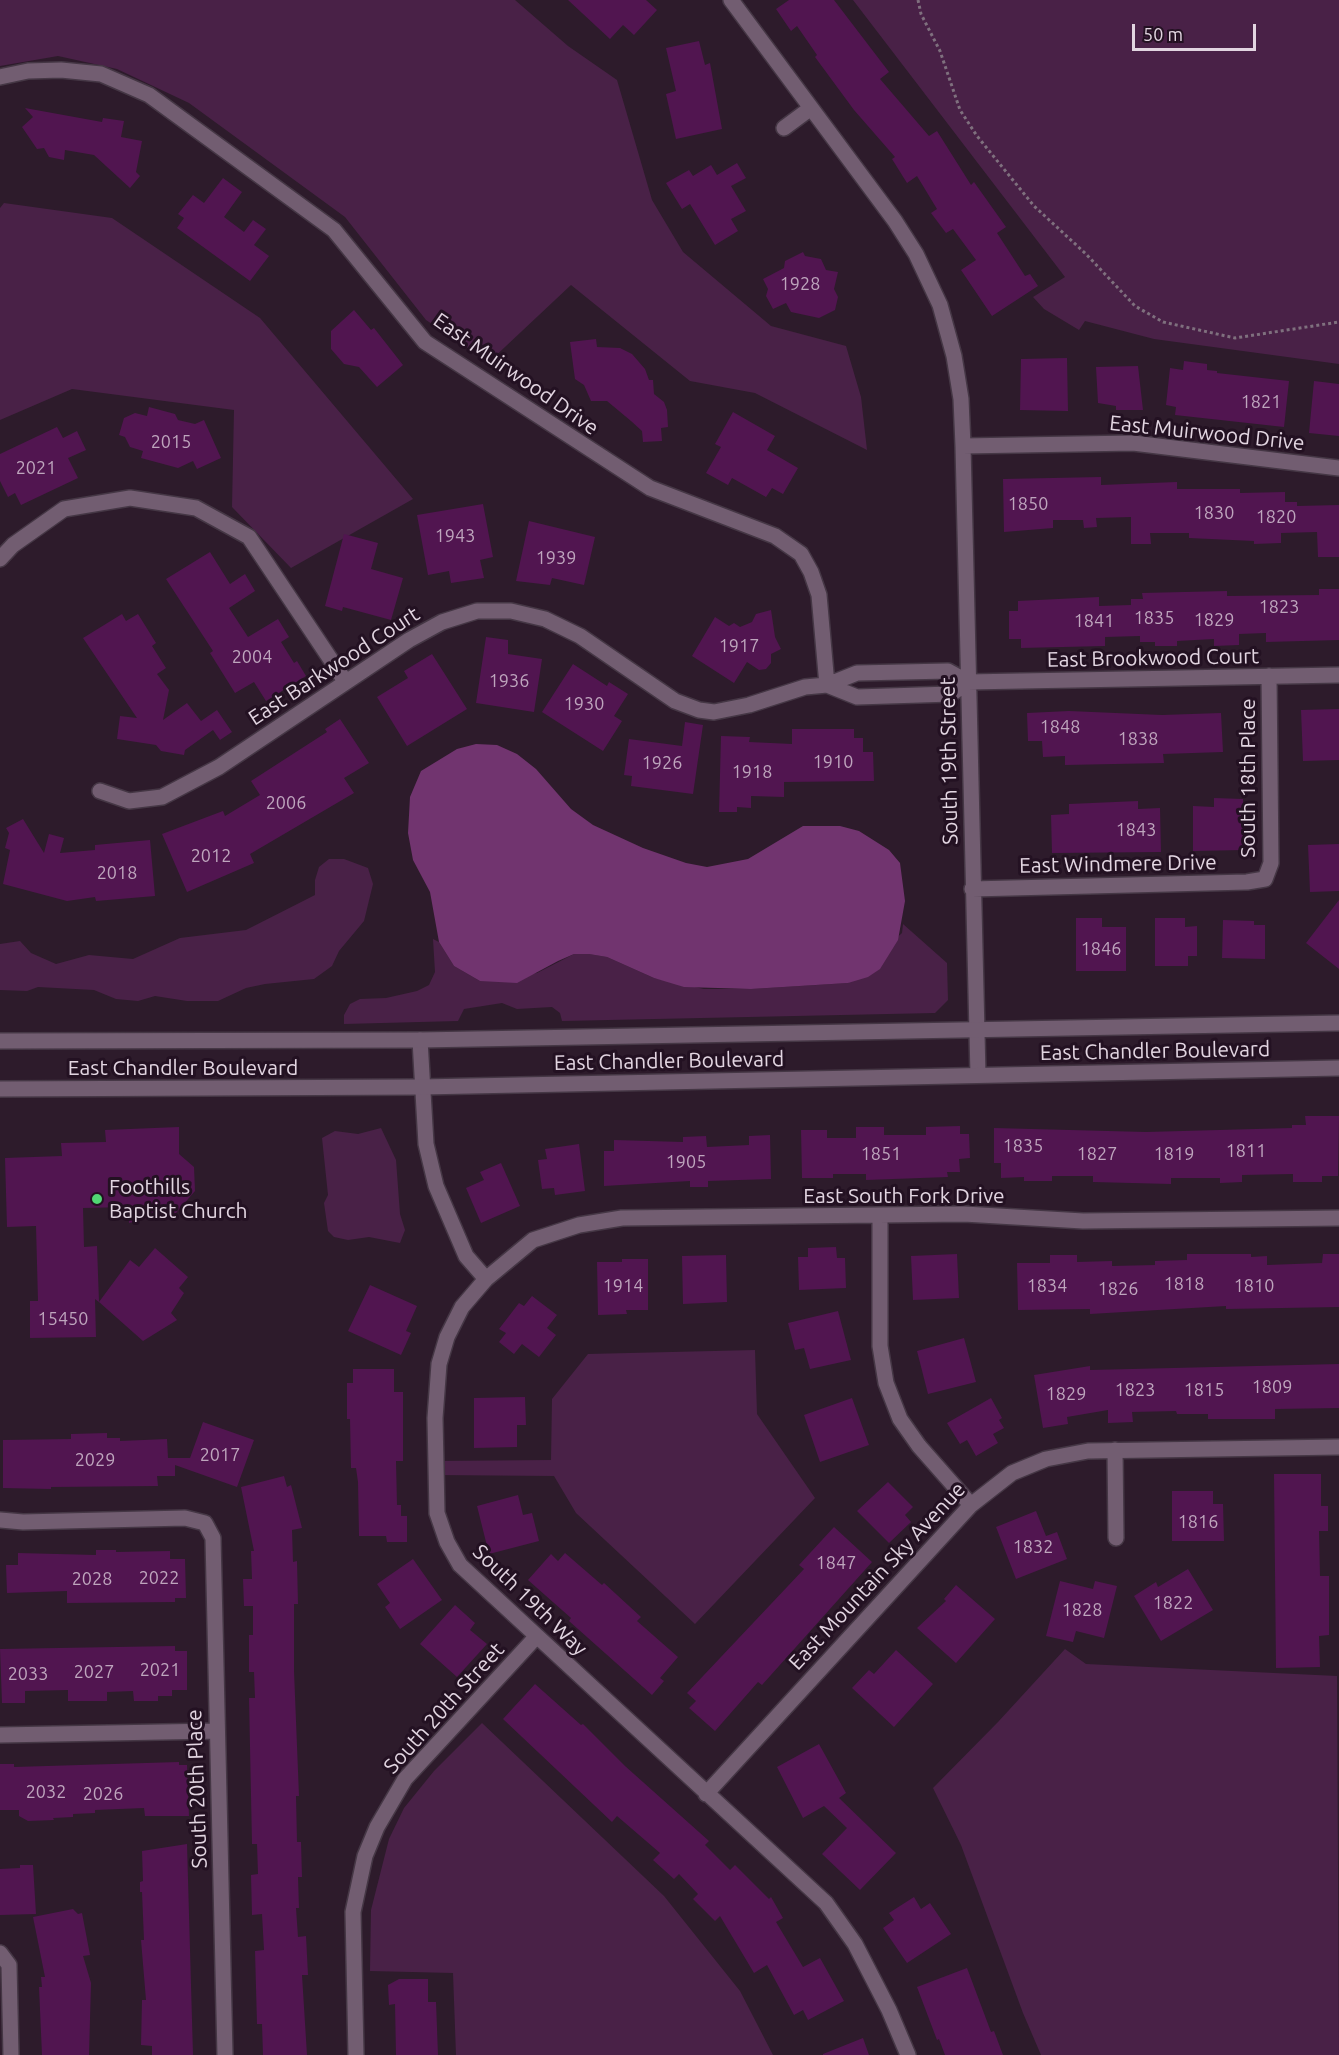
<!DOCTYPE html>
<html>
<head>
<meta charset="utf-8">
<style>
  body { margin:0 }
  #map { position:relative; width:1339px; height:2055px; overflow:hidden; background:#2d1b2b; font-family:Ubuntu,sans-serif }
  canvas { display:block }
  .scale { position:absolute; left:1132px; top:24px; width:124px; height:27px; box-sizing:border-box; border:3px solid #e2d5e1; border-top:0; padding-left:8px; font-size:18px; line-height:21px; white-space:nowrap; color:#e2d5e1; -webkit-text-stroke:4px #231122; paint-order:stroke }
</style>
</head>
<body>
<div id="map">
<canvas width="1339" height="2055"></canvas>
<div class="scale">50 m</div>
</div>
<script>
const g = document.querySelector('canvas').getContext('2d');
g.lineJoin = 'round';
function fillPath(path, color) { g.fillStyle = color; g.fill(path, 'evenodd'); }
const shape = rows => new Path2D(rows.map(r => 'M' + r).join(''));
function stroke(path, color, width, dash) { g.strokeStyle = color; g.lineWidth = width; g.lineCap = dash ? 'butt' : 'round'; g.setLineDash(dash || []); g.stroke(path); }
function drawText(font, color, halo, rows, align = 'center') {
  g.font = font + ' Ubuntu,sans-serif'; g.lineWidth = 6; g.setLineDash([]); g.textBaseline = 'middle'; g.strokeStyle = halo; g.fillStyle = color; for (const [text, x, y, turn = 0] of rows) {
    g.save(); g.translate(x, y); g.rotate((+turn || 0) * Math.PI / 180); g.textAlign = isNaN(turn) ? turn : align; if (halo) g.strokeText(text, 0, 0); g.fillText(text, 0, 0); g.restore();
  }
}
const green = shape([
  [0,0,515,0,568,46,617,80,652,200,683,252,771,326,846,346,861,397,867,450,755,393,690,381,571,285,489,362,426,320,345,217,189,103,117,69,58,56,0,66],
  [853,0,1339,0,1339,364,1154,339,1085,321,1079,330,1044,309,1033,297,1065,277],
  [4,203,112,218,260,318,413,499,291,568,232,507,234,410,72,389,0,420,0,208],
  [329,859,344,859,368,868,373,884,364,921,339,951,332,966,314,979,265,984,246,988,218,1001,187,1001,155,996,138,1001,116,999,94,990,38,987,27,991,0,990,0,944,20,941,31,953,56,964,89,955,133,959,180,938,246,930,315,895,315,880,319,867],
  [903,924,947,963,948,1000,935,1013,562,1021,560,1013,552,1007,517,1009,502,1003,464,1009,458,1021,344,1024,344,1015,350,1004,360,999,386,998,417,991,429,985,435,972,433,939,439,942,454,966,480,981,537,973,574,954,589,954,607,957,654,978,704,989,751,989,848,983,902,933],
  [381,1128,396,1160,400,1214,405,1230,400,1243,369,1237,348,1240,334,1237,328,1231,324,1203,328,1195,322,1138,335,1131,358,1134],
  [755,1350,757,1414,815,1498,695,1624,576,1513,554,1476,435,1475,435,1461,551,1460,552,1399,588,1354],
  [1065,1649,1086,1664,1337,1676,1339,2055,1041,2055,1023,2013,961,1845,933,1788,998,1722],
  [482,1723,664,1896,740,1991,773,2055,456,2055,453,1973,370,1971,371,1910,389,1839,404,1808,434,1771]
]);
const water = shape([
  [476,744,497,745,517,754,536,769,571,809,593,825,643,848,686,863,707,867,748,859,803,826,840,826,859,831,889,850,900,863,905,901,898,940,880,969,868,977,848,983,751,989,684,987,654,978,607,957,589,954,574,954,558,961,517,983,480,981,454,966,439,942,430,892,413,860,408,833,410,797,421,771,457,749]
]);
const building = shape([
  [568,0,646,0,657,10,634,35,623,25,610,39],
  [789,0,834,0,889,72,880,79,929,136,937,131,971,185,974,182,1006,227,997,233,1025,276,1030,274,1038,286,992,316,961,270,976,260,953,229,946,233,931,213,937,209,917,176,907,183,892,159,895,157,854,110,815,57,817,55,797,26,791,31,776,9],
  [699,41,705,65,710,63,722,129,676,139,666,94,676,91,666,48],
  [25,108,102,122,103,118,124,121,121,137,142,141,136,172,140,176,130,188,94,155,65,150,64,160,49,157,44,148,37,149,22,127,33,117],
  [737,163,746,178,731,186,746,211,731,219,738,231,715,245,690,204,682,209,666,183,689,170,693,176,711,165,717,175],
  [223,178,242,192,224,217,244,232,253,220,266,229,254,245,269,256,250,281,177,228,184,218,178,214,193,195,204,203],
  [803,252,805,256,821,259,826,270,838,272,834,289,838,297,835,310,819,318,791,312,786,303,773,309,766,296,768,289,763,279,784,268,785,261],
  [354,310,371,330,374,328,403,365,377,387,359,367,344,364,331,349,331,331],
  [596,339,597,347,620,348,632,354,645,369,649,380,653,380,654,394,664,402,667,410,668,427,661,428,662,441,643,442,642,431,631,421,607,401,591,401,584,385,575,379,570,342],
  [1067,358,1068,411,1020,410,1021,359],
  [1184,361,1207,364,1207,370,1217,371,1217,373,1289,381,1284,427,1175,415,1176,407,1166,405,1170,368,1183,370],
  [1138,366,1143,410,1116,410,1116,406,1098,403,1096,367],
  [1314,381,1339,384,1339,436,1309,433],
  [149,407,175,414,178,420,195,424,204,420,221,458,197,469,193,461,178,468,141,458,143,451,130,447,125,437,119,435,124,418,135,413,147,416],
  [733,412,775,436,767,450,798,468,783,494,772,488,766,497,732,478,728,485,706,473,721,447,715,444],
  [57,427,63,438,77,431,86,450,68,458,78,478,21,505,15,493,8,497,0,481,0,454],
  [1101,477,1101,485,1177,482,1177,489,1240,489,1240,493,1285,492,1285,502,1297,502,1297,506,1339,505,1339,557,1318,557,1317,532,1281,533,1281,543,1254,544,1254,541,1189,538,1189,533,1150,533,1151,544,1131,544,1131,517,1096,518,1097,527,1084,528,1083,520,1053,520,1053,528,1004,532,1003,479],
  [483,504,493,557,480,560,484,578,451,583,449,571,428,575,417,515],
  [529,521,595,537,584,585,552,578,550,585,516,581],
  [344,534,378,543,371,569,403,578,391,620,343,607,342,611,325,606],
  [210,552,230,584,245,574,255,591,229,608,248,637,278,619,289,637,281,642,294,663,297,661,306,676,266,701,254,682,235,693,210,653,213,651,166,579],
  [1319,589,1339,589,1339,640,1266,642,1266,633,1239,634,1239,645,1214,646,1214,639,1177,641,1177,646,1155,646,1155,642,1140,642,1140,636,1105,637,1105,646,1021,648,1021,639,1009,639,1009,611,1018,611,1018,601,1099,597,1099,606,1131,605,1131,599,1143,599,1142,593,1227,591,1227,596,1319,595],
  [771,610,775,637,781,649,771,654,771,663,766,669,759,670,747,662,734,683,692,656,715,617,729,626,734,623,740,627,752,622,756,614],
  [122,614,126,621,138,614,156,643,152,646,166,668,157,674,169,690,163,720,187,703,201,721,217,710,232,732,220,740,213,730,185,750,184,755,161,751,156,745,117,739,120,716,137,718,83,638],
  [486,637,508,640,508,654,542,659,534,712,476,703],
  [432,654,467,709,407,746,377,697,408,678,404,671],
  [573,664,607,686,609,682,628,694,614,716,622,721,603,751,542,712],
  [1339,709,1339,760,1303,761,1301,710],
  [1069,711,1162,715,1221,713,1223,752,1163,754,1164,763,1065,765,1065,756,1043,757,1042,741,1028,741,1027,713],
  [340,719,369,763,344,778,354,793,250,854,254,863,187,892,162,834,223,811,225,816,260,795,251,781,327,732,325,729],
  [685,722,703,725,693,794,631,786,632,776,624,775,629,739,682,746],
  [792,729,854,729,854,738,863,738,863,752,873,752,874,781,784,782,784,797,751,796,751,808,737,807,737,812,719,812,721,736,750,737,749,742,792,744],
  [1214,798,1243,799,1243,850,1193,851,1193,806,1214,807],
  [1138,801,1138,809,1160,808,1161,852,1052,853,1051,815,1069,814,1069,804],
  [23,819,44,853,49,834,64,838,60,853,95,850,95,845,150,840,155,896,96,901,95,897,67,901,3,884,10,850,5,848,9,833,6,828],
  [1339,844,1339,891,1310,892,1308,845],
  [1339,900,1339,969,1306,943],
  [1076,918,1102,918,1102,927,1126,927,1126,971,1076,971],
  [1155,918,1185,918,1185,927,1197,926,1197,956,1188,956,1188,966,1155,966],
  [1223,920,1254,921,1254,925,1265,925,1265,959,1222,958],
  [1305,1116,1339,1116,1338,1176,1322,1176,1322,1182,1293,1182,1293,1174,1242,1175,1242,1182,1220,1183,1220,1178,1171,1178,1171,1184,1093,1182,1093,1176,1052,1176,1052,1181,1024,1181,1024,1177,1001,1178,1001,1163,994,1163,994,1128,1146,1132,1292,1128,1292,1125,1306,1125],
  [960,1126,960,1134,969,1134,970,1158,959,1159,960,1172,947,1172,948,1177,866,1180,866,1174,833,1174,833,1178,802,1178,801,1130,827,1130,827,1138,856,1138,856,1127,884,1127,884,1135,926,1135,926,1127],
  [179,1127,179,1154,194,1167,195,1191,176,1213,152,1213,152,1217,129,1223,129,1207,83,1208,84,1247,97,1246,99,1302,95,1299,96,1337,30,1338,30,1301,38,1301,36,1226,7,1227,5,1158,62,1156,61,1143,106,1142,105,1130],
  [770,1135,771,1179,708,1181,708,1187,690,1187,690,1181,604,1186,604,1151,614,1151,614,1140,683,1142,683,1137,706,1136,707,1147,749,1145,749,1136],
  [579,1144,585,1191,555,1195,554,1188,542,1189,538,1160,547,1159,545,1149],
  [501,1163,520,1206,481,1223,466,1188,484,1180,480,1172],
  [836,1247,837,1258,845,1258,846,1288,799,1290,798,1257,808,1257,808,1248],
  [155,1248,188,1277,179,1288,184,1293,171,1313,177,1320,143,1341,99,1302,130,1260,139,1267],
  [957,1254,959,1298,913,1300,911,1256],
  [1187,1254,1251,1254,1251,1257,1267,1256,1267,1265,1322,1263,1323,1254,1339,1254,1339,1307,1226,1309,1226,1306,1090,1314,1090,1309,1018,1310,1017,1263,1050,1263,1050,1255,1077,1255,1077,1262,1112,1261,1112,1266,1155,1265,1155,1261,1187,1260],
  [726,1255,727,1302,683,1304,682,1256],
  [622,1259,648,1259,648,1310,626,1310,627,1314,598,1315,597,1262,622,1262],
  [370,1285,417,1306,406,1331,411,1333,401,1355,348,1331],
  [532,1296,557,1315,547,1328,556,1335,539,1357,522,1344,514,1354,499,1342,506,1333,499,1329,519,1303,524,1306],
  [838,1311,851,1360,810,1369,804,1348,795,1350,788,1323],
  [964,1338,976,1382,928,1394,917,1351],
  [1339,1364,1339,1408,1275,1409,1275,1419,1208,1419,1208,1414,1177,1414,1176,1411,1132,1412,1133,1422,1108,1423,1108,1410,1067,1417,1068,1424,1043,1428,1034,1375,1090,1366,1090,1370],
  [353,1369,394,1369,394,1392,403,1392,403,1461,396,1461,397,1505,401,1505,401,1516,407,1516,407,1542,387,1542,386,1536,359,1536,358,1482,356,1468,351,1468,350,1419,347,1419,347,1383,353,1383],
  [525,1397,526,1425,517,1425,517,1447,474,1448,474,1398],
  [852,1398,869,1445,820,1462,804,1415],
  [991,1398,1002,1418,999,1420,1004,1428,993,1434,998,1443,976,1456,967,1440,960,1444,947,1423],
  [203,1422,254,1440,237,1487,175,1465,175,1476,157,1476,158,1486,51,1487,51,1489,3,1488,3,1440,71,1439,71,1434,107,1433,107,1438,120,1438,120,1441,167,1439,168,1458,190,1458],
  [1274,1474,1321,1474,1321,1506,1328,1506,1328,1531,1319,1531,1320,1576,1329,1576,1329,1635,1319,1636,1320,1667,1276,1668],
  [284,1476,287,1487,291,1485,302,1528,292,1530,293,1562,297,1561,298,1604,294,1604,294,1671,299,1796,296,1796,297,1842,301,1842,302,1877,298,1877,299,1908,296,1908,298,1937,306,1936,308,1975,302,1975,307,2055,263,2055,262,2024,257,2024,255,1951,264,1950,262,1914,252,1915,251,1875,258,1874,257,1844,252,1844,249,1698,255,1698,254,1672,249,1672,249,1635,253,1635,253,1606,244,1606,243,1579,252,1579,251,1551,254,1551,241,1487],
  [888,1482,913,1507,905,1515,911,1522,889,1543,857,1511],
  [1172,1491,1213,1491,1213,1504,1223,1504,1224,1541,1172,1541],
  [518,1495,523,1515,532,1513,539,1541,489,1554,477,1506],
  [1036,1511,1046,1536,1057,1532,1067,1559,1016,1579,996,1527],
  [834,1527,872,1562,762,1685,758,1682,715,1731,689,1708,696,1701,687,1693,804,1569,799,1565],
  [96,1550,116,1550,116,1552,170,1551,170,1559,185,1559,186,1598,175,1598,175,1602,67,1603,67,1591,7,1593,6,1565,18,1565,18,1553,96,1555],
  [565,1553,602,1585,604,1583,641,1617,637,1621,678,1657,660,1678,664,1681,652,1695,569,1621,571,1618,528,1580,551,1554,558,1561],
  [413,1559,442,1600,400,1629,385,1607,390,1603,377,1584],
  [1188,1569,1213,1610,1161,1641,1134,1596,1156,1582,1158,1587],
  [1060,1581,1093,1589,1095,1581,1117,1586,1104,1638,1076,1631,1073,1642,1046,1636],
  [956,1585,995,1619,956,1663,917,1628,946,1601,944,1599],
  [455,1605,475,1623,470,1630,487,1644,457,1677,420,1644],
  [175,1646,175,1651,187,1651,187,1690,172,1690,172,1696,158,1696,158,1701,134,1701,133,1691,107,1692,107,1701,68,1701,68,1690,25,1691,25,1703,2,1703,0,1649],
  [896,1650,933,1684,894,1727,852,1688,869,1670,874,1674],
  [535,1684,581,1725,583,1724,625,1766,709,1841,705,1845,730,1870,735,1865,769,1899,771,1897,783,1918,776,1922,803,1967,820,1958,844,2001,808,2020,803,2010,794,2015,767,1965,754,1973,720,1916,715,1921,693,1899,698,1894,679,1874,674,1879,653,1860,660,1853,617,1816,612,1822,503,1719],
  [819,1744,846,1793,839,1798,896,1853,860,1890,822,1854,847,1828,824,1806,803,1818,777,1767],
  [179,1762,179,1765,187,1765,189,1816,145,1816,144,1808,95,1810,95,1813,73,1814,73,1817,53,1818,54,1820,28,1821,19,1816,19,1810,0,1810,0,1764,14,1764,14,1767],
  [187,1844,193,2055,152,2055,152,2046,141,2045,142,2000,146,2000,141,1940,144,1940,142,1892,140,1892,140,1882,143,1881,142,1851],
  [20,1865,33,1865,36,1914,0,1915,0,1869,20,1868],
  [914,1897,921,1909,930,1903,951,1934,907,1963,883,1928,894,1920,889,1913],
  [73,1909,78,1914,82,1913,90,1955,83,1956,91,1983,89,2055,42,2055,39,1987,42,1987,41,1977,45,1977,33,1917],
  [967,1968,991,2032,994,2031,1003,2055,945,2055,939,2039,937,2040,917,1987],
  [399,1979,428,1979,428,2002,436,2002,438,2055,396,2055,395,2004,389,2005,388,1985],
  [863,2038,869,2055,823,2055,823,2054]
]);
const path = shape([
  [918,0,921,14,940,51,960,110,977,136,1034,206,1086,254,1135,306,1163,322,1235,338,1339,322]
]);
const minor = shape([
  [731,0,895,221,916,254,940,305,954,356,961,399,963,446,978,1075],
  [0,77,28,71,61,70,101,74,149,95,334,230,425,342,650,488,775,536,801,554,811,572,819,595,827,685],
  [784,128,811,108],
  [963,446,1133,443,1339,468],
  [0,559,13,545,64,509,130,498,196,508,249,537,345,681],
  [827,685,857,697,951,694,968,682],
  [100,791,129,801,162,797,219,767,409,640,442,622,477,611,511,611,545,619,580,636,675,701,699,710,714,712,749,705,805,687,827,685,857,673,948,671,968,682,1339,675],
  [972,889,1247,882,1265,879,1271,863,1269,676],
  [420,1040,426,1144,436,1186,466,1256,486,1279],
  [880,1215,880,1346,886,1383,900,1419,919,1446,971,1505],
  [1115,1450,1116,1538],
  [0,1520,23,1522,185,1518,205,1523,213,1538,225,2055],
  [0,1735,216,1731],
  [706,1794,971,1505,1012,1473,1046,1459,1088,1451,1339,1447],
  [0,1953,9,1965,11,2055],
  [356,2055,353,1912,365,1856,377,1827,405,1779,536,1637],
  [908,2055,889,2010,855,1944,826,1903,460,1565,447,1542,437,1513,435,1418,439,1364,447,1337,462,1307,486,1279,533,1240,579,1225,622,1218,964,1214,1083,1221,1339,1218]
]);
const secondary = shape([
  [0,1041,420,1040,1339,1023],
  [0,1089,422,1087,1339,1068]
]);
const markers = [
  [97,1199,6,"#51d674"]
];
const numberNames = [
  ["1928",800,284],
  ["1821",1261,402],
  ["2015",171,442],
  ["2021",36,468],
  ["1850",1028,504],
  ["1830",1214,513],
  ["1820",1276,517],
  ["1943",455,536],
  ["1939",556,558],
  ["1823",1279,607],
  ["1835",1154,618],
  ["1829",1214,620],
  ["1841",1094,621],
  ["1917",739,646],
  ["2004",252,657],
  ["1936",509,681],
  ["1930",584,704],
  ["1848",1060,727],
  ["1838",1138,739],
  ["1910",833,762],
  ["1926",662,763],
  ["1918",752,772],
  ["2006",286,803],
  ["1843",1136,830],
  ["2012",211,856],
  ["2018",117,873],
  ["1846",1101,949],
  ["1835",1023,1146],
  ["1811",1246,1151],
  ["1851",881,1154],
  ["1827",1097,1154],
  ["1819",1174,1154],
  ["1905",686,1162],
  ["1818",1184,1284],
  ["1914",623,1286],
  ["1834",1047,1286],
  ["1810",1254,1286],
  ["1826",1118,1289],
  ["15450",63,1319],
  ["1809",1272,1387],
  ["1823",1135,1390],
  ["1815",1204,1390],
  ["1829",1066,1394],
  ["2017",220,1455],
  ["2029",95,1460],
  ["1816",1198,1522],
  ["1832",1033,1547],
  ["1847",836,1563],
  ["2022",159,1578],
  ["2028",92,1579],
  ["1822",1173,1603],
  ["1828",1082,1610],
  ["2021",160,1670],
  ["2027",94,1672],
  ["2033",28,1674],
  ["2032",46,1792],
  ["2026",103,1794]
];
const streetNames = [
  ["East Muirwood Drive",516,374,35],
  ["East Muirwood Drive",1207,433,6],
  ["East Brookwood Court",1153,658,-1],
  ["East Barkwood Court",334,666,-33],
  ["South 19th Street",949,761,-91],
  ["South 18th Place",1248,778,-90],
  ["East Windmere Drive",1118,864,-1],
  ["East Chandler Boulevard",1155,1051,-1],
  ["East Chandler Boulevard",669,1061,-1],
  ["East Chandler Boulevard",183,1068],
  ["East South Fork Drive",904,1196],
  ["East Mountain Sky Avenue",877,1576,-47],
  ["South 19th Way",530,1600,44],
  ["South 20th Street",444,1708,-48],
  ["South 20th Place",197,1789,-92]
];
const poiNames = [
  ["Foothills",109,1187],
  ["Baptist Church",109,1211]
];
fillPath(green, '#492147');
fillPath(water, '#71346f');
fillPath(building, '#511550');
stroke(minor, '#453745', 18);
stroke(secondary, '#453745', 18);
stroke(path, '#7f707e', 3, [3, 3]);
stroke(minor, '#725d71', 15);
stroke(secondary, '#725d71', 15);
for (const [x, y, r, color] of markers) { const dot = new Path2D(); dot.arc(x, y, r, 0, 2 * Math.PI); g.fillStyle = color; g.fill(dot); stroke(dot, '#231122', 2); }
drawText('18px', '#bea5bd', null, numberNames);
drawText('21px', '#e2d5e1', '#231122', streetNames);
drawText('21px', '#e2d5e1', '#231122', poiNames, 'left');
</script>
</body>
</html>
